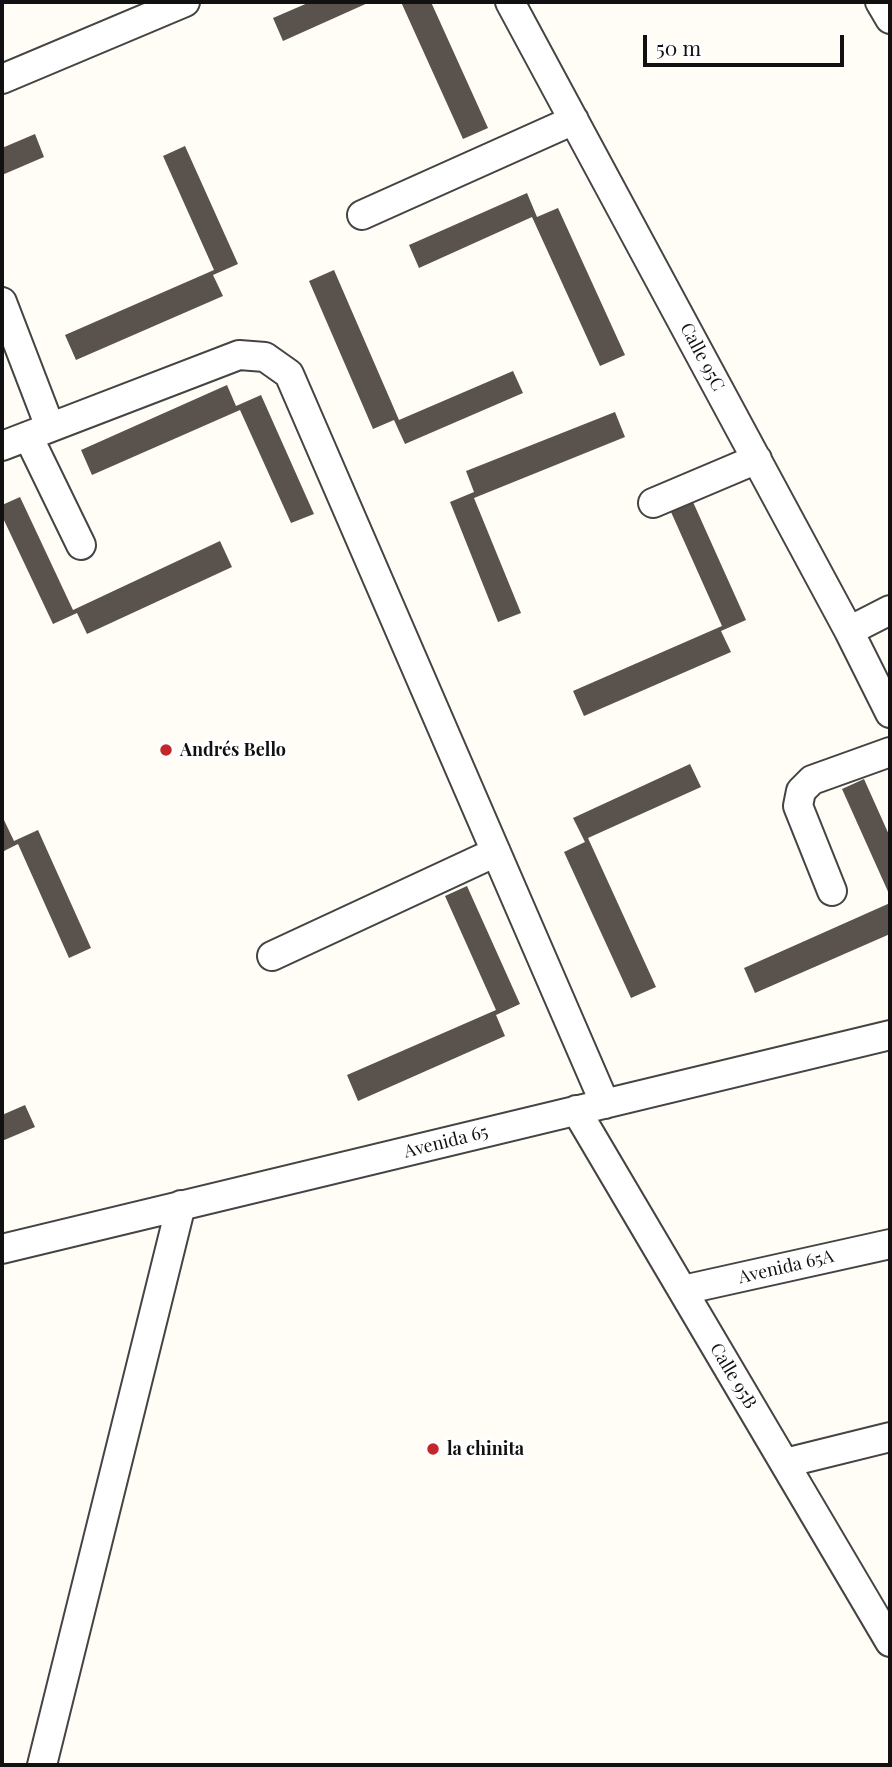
<!DOCTYPE html>
<html>
<head>
<meta charset="utf-8">
<style>
  body { margin:0 }
  #map { position:relative; width:892px; height:1767px; overflow:hidden; background:#fffdf5; font-family:"Playfair Display",serif }
  canvas { display:block }
  .frame { position:absolute; inset:0; border:4px solid #111; pointer-events:none }
  .scale { position:absolute; left:643px; top:35px; width:201px; height:32px; box-sizing:border-box; border:4px solid #111; border-top:0; padding-left:9px; font-size:21px; line-height:24px; white-space:nowrap; color:#111; -webkit-text-stroke:5px #fff; paint-order:stroke }
</style>
</head>
<body>
<div id="map">
<canvas width="892" height="1767"></canvas>
<div class="frame"></div>
<div class="scale">50 m</div>
</div>
<script>
const g = document.querySelector('canvas').getContext('2d');
g.lineJoin = 'round';
function fillPath(path, color) { g.fillStyle = color; g.fill(path, 'evenodd'); }
const shape = rows => new Path2D(rows.map(r => 'M' + r).join(''));
function stroke(path, color, width, dash) { g.strokeStyle = color; g.lineWidth = width; g.lineCap = dash ? 'butt' : 'round'; g.setLineDash(dash || []); g.stroke(path); }
function drawText(font, color, halo, rows, align = 'center') {
  g.font = font + ' "Playfair Display",serif'; g.lineWidth = 7; g.setLineDash([]); g.textBaseline = 'middle'; g.strokeStyle = halo; g.fillStyle = color; for (const [text, x, y, turn = 0] of rows) {
    g.save(); g.translate(x, y); g.rotate((+turn || 0) * Math.PI / 180); g.textAlign = isNaN(turn) ? turn : align; if (halo) g.strokeText(text, 0, 0); g.fillText(text, 0, 0); g.restore();
  }
}
const building = shape([
  [310,2,370,2,283,41,273,18],
  [401,2,431,2,488,128,463,139],
  [35,134,44,157,2,175,2,148],
  [185,146,238,264,213,275,223,296,76,360,65,335,214,270,163,156],
  [527,193,537,217,558,208,625,355,600,366,532,217,419,268,409,245],
  [334,270,399,420,513,371,523,393,405,444,394,420,373,429,309,281],
  [227,385,236,406,261,395,314,514,291,523,240,410,92,475,81,450],
  [615,412,625,437,474,498,521,613,498,622,450,502,474,492,466,471],
  [20,497,73,610,220,541,232,567,87,634,77,613,53,624,2,516,2,505],
  [693,502,746,620,721,631,731,652,584,716,573,691,722,626,671,512],
  [690,764,701,787,588,838,656,987,631,998,564,852,585,842,573,818],
  [864,779,890,837,890,896,842,789],
  [4,820,14,841,38,830,91,948,69,958,18,844,2,852,2,821],
  [467,886,520,1004,496,1015,505,1036,358,1101,347,1075,496,1010,445,896],
  [890,903,890,934,755,993,744,968],
  [25,1105,35,1127,2,1141,2,1115]
]);
const minor = shape([
  [510,2,849,631,890,713],
  [880,2,890,19],
  [2,79,185,2],
  [362,215,574,120],
  [2,302,50,427],
  [28,436,81,545],
  [2,446,239,355,265,357,289,374,605,1104],
  [653,503,757,459],
  [849,631,890,610],
  [832,891,798,806,801,791,812,780,890,752],
  [272,956,496,852],
  [576,1110,890,1642],
  [2,1249,890,1035],
  [683,1290,890,1244],
  [785,1463,890,1437],
  [42,1765,181,1205]
]);
const markers = [
  [166,750,7,"#c4262e"],
  [433,1449,7,"#c4262e"]
];
const streetNames = [
  ["Calle 95C",702,357,62],
  ["Avenida 65",446,1142,-14],
  ["Avenida 65A",786,1267,-13],
  ["Calle 95B",733,1376,59]
];
const poiNames = [
  ["Andrés Bello",180,750],
  ["la chinita",447,1449]
];
fillPath(building, '#5a524d');
stroke(minor, '#444', 32);
stroke(minor, '#fff', 28);
for (const [x, y, r, color] of markers) { const dot = new Path2D(); dot.arc(x, y, r, 0, 2 * Math.PI); g.fillStyle = color; g.fill(dot); stroke(dot, '#fff', 2.5); }
drawText('18px', '#111', '#fff', streetNames);
drawText('bold 18px', '#111', '#fff', poiNames, 'left');
</script>
</body>
</html>
